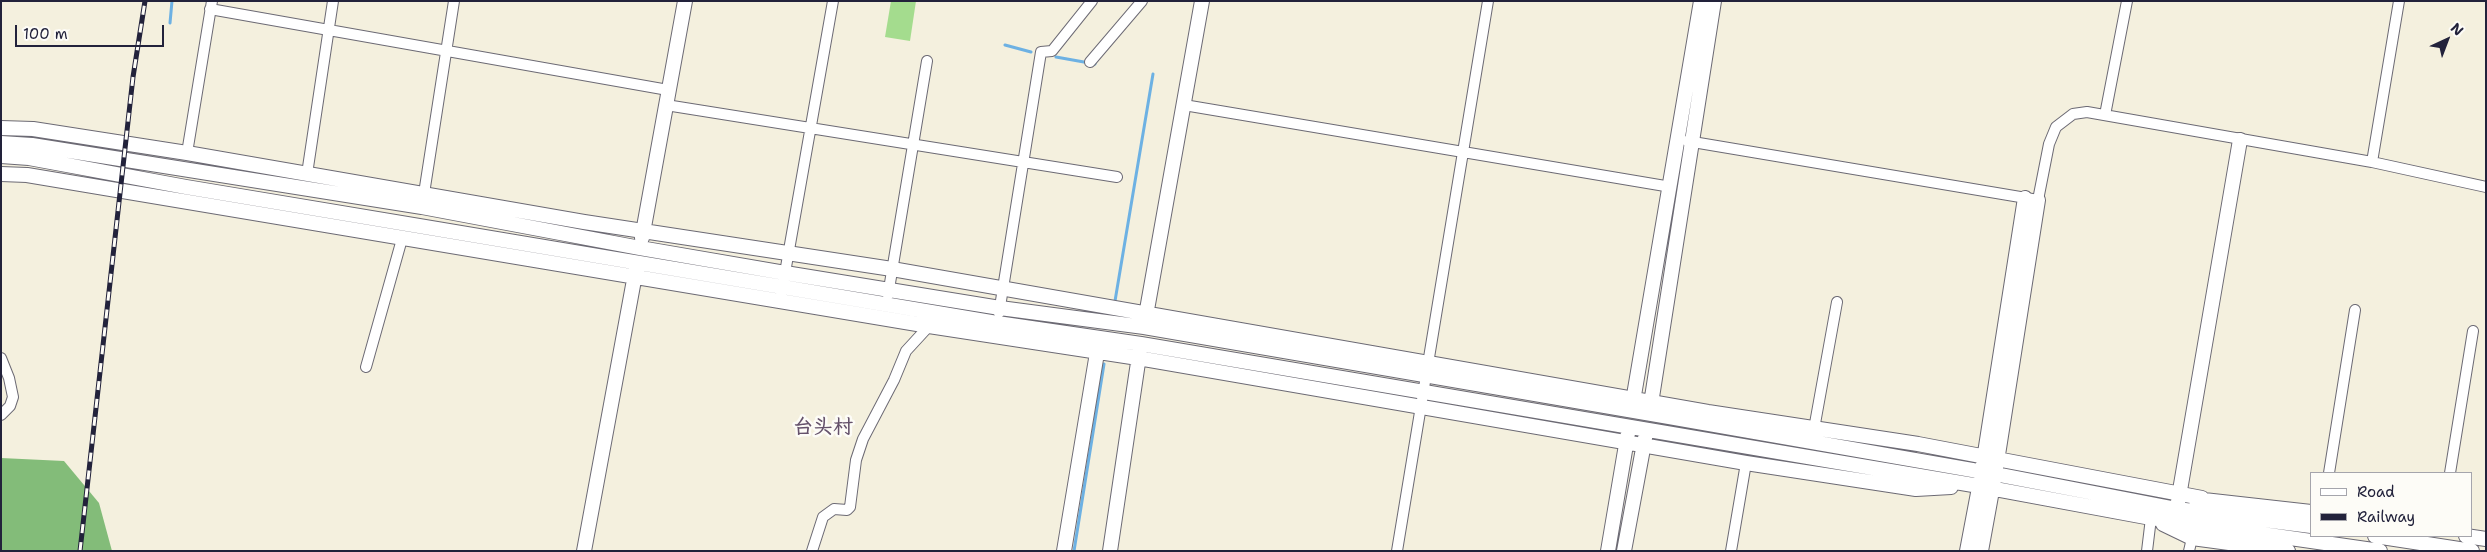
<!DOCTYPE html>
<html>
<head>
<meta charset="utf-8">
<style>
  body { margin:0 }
  #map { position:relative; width:2487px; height:552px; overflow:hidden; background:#f4f0de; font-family:"Shantell Sans",sans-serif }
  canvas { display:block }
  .frame { position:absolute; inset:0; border:2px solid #22223b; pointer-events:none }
  .legend { position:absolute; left:2310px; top:472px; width:162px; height:65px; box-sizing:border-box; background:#fdfcf7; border:1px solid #a5a5ac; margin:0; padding:6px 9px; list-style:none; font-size:15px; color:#22223b }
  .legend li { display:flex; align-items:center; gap:10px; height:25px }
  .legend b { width:25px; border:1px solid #a5a5ac }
  .north { position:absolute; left:2422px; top:15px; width:50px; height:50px; -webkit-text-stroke:4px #fdfcf7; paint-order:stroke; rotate:43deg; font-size:14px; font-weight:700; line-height:20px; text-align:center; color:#22223b }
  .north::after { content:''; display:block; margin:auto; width:18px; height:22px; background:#22223b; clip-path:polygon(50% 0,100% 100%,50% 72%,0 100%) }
  .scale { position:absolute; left:15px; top:25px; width:149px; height:22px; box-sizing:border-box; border:2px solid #22223b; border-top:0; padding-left:6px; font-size:15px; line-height:18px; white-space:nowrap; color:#22223b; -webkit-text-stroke:4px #fdfcf7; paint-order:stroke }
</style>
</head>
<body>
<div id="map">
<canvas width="2487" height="552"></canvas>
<div class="frame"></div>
<ul class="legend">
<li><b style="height:6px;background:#fff"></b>Road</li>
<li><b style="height:6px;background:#22223b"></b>Railway</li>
</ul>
<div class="north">N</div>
<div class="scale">100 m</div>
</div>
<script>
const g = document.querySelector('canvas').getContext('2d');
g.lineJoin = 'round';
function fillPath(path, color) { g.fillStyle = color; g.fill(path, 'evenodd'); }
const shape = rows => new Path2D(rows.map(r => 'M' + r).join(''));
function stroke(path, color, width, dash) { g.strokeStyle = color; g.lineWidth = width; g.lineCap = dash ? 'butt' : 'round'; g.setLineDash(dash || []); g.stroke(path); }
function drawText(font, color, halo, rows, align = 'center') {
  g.font = font + ' "Shantell Sans","LXGW WenKai TC",sans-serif'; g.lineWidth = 5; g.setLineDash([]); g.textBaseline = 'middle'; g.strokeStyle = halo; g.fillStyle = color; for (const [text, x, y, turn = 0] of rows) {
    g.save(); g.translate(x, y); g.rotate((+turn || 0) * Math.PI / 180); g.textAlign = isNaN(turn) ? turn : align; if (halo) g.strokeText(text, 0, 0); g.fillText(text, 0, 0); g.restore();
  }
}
const green = shape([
  [891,1,916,1,910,41,885,37]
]);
const forest = shape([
  [1,458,64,461,99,503,112,551,1,551]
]);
const stream = shape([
  [170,23,172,1],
  [1005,45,1031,52],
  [1056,57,1095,64],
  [1115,301,1153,74],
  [1074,551,1104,364]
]);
const street = shape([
  [210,9,668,90],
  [1090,62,1142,1],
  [666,105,1117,177],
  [1184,105,1671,187],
  [2105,115,2127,1],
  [1687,141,2038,200,2049,144,2056,127,2073,114,2087,112,2372,162,2486,187],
  [187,153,212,1],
  [2372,162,2399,1],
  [307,174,333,1],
  [423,200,454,1],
  [888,295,927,61],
  [780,301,833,1],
  [999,313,1041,52,1052,51,1092,1],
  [1,358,9,378,13,397,10,406,1,415],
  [366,367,402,239],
  [1814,429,1837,302],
  [2329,473,2355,310],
  [2450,473,2473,331],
  [812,551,823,517,834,509,847,510,850,507,856,460,863,439,894,380,906,351,929,326],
  [1397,551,1488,1],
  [1731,551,1746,463],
  [2147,551,2151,518],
  [2189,551,2192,538]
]);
const secondary = shape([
  [1,128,33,129,187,153,584,222,892,269,1708,412,1918,444,2202,498],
  [1,143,32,145,422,207,640,248,785,273,1000,308,1144,327,1669,417,1995,474,2177,509,2311,526],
  [1,156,29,158,186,187,419,226,997,323,1141,344,1979,486,2151,518,2380,551],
  [1,174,27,175,929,326,1138,358,1746,463,1916,489,1951,487],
  [642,238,685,1],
  [1145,321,1202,1],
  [1632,407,1701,1],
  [1650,410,1714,1],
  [2195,499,2311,512],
  [2178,502,2240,140],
  [2163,524,2192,538,2288,551],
  [2375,536,2472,551],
  [2466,536,2486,539],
  [584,551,636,269],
  [1064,551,1097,353],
  [1110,551,1140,349],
  [1608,551,1628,433],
  [1624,551,1645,438],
  [1967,551,1982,472,2025,198],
  [1981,551,1995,474,2038,200]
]);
const rail = shape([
  [80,551,133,77,145,1]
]);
const quarterNames = [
  ["台头村",823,428]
];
fillPath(green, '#a4dc8e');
fillPath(forest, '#83bc79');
stroke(stream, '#6db1e3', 3);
stroke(street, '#6c6a74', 12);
stroke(secondary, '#6c6a74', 16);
stroke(street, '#fff', 10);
stroke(secondary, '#fff', 14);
stroke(rail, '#22223b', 5);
stroke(rail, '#fdfcf7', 3, [9]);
drawText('bold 20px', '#65526b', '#fdfcf7', quarterNames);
</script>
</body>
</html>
